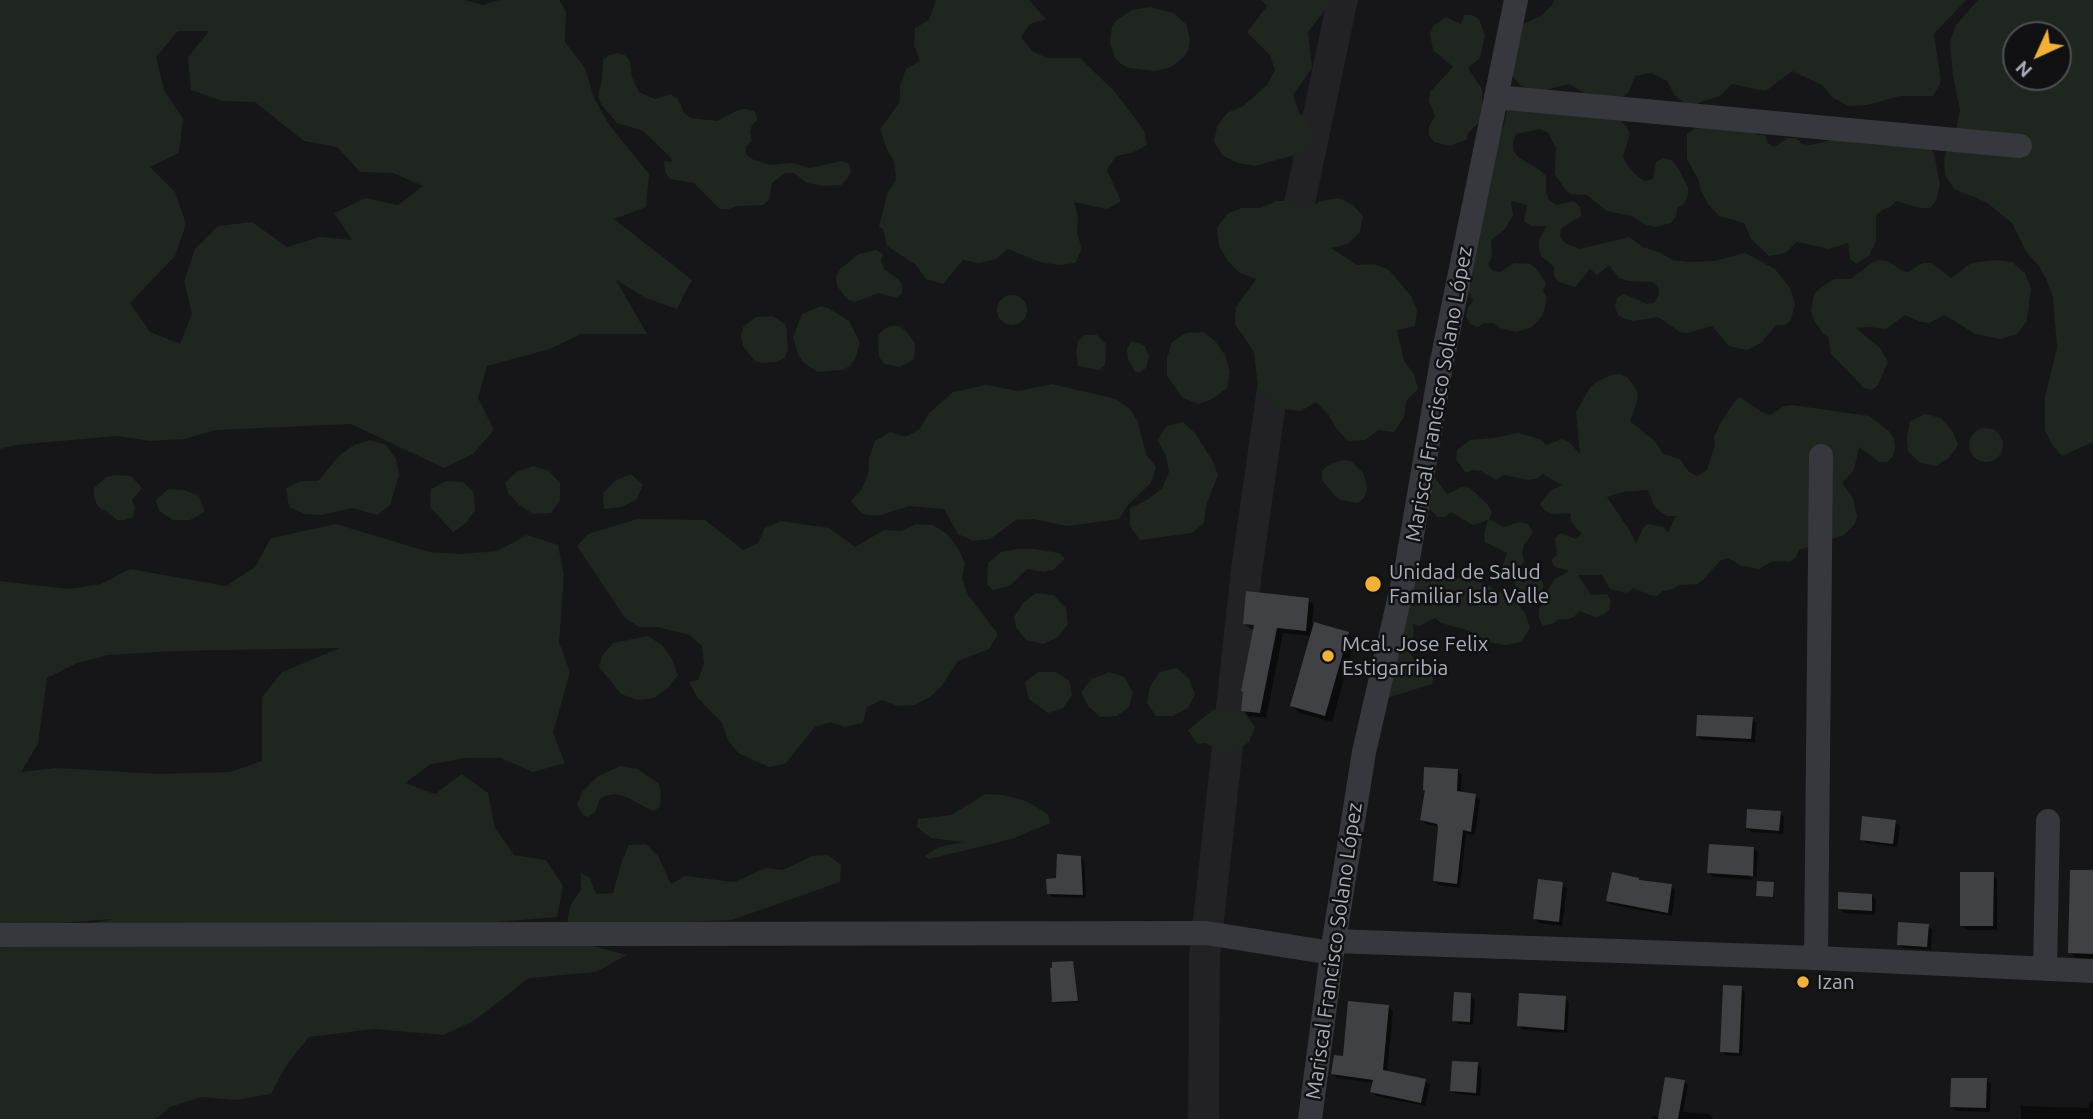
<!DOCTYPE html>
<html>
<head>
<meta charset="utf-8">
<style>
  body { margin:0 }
  #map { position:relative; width:2093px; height:1119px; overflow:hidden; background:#161618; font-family:Ubuntu,sans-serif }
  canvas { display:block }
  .north { position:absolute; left:2002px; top:21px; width:70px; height:70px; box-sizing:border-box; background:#111113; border:2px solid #4d4f55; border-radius:50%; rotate:225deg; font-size:19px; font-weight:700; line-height:28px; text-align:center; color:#a8adb8 }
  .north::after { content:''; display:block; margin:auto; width:24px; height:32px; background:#f2b134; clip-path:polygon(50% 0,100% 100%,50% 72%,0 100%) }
</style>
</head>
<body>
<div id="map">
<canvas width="2093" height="1119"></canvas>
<div class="north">N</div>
</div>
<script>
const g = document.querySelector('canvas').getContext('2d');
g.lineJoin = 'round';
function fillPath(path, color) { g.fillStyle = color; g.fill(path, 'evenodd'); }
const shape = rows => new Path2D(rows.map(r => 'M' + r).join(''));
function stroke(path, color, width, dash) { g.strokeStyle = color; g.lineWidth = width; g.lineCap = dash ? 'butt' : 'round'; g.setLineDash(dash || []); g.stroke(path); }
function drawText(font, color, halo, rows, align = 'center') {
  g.font = font + ' Ubuntu,sans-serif'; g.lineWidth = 5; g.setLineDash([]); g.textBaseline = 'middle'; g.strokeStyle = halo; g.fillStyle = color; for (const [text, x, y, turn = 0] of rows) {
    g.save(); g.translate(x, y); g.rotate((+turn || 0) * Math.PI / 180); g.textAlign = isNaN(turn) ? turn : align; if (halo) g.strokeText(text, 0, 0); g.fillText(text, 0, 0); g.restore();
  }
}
const built = shape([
  [1327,0,1358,0,1313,214,1262,572,1220,957,1219,1119,1188,1119,1189,957,1231,569,1283,207]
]);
const green = shape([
  [0,0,465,0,483,5,499,0,559,0,566,11,565,42,585,68,594,98,610,126,649,174,646,207,614,219,692,280,677,309,646,298,616,280,647,334,581,334,550,349,487,366,478,398,494,430,473,454,444,468,351,424,216,430,184,439,150,441,117,436,15,445,0,449],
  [178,31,209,31,188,57,191,90,222,101,255,102,304,141,337,147,360,172,393,173,423,186,398,205,366,198,334,213,352,240,320,237,287,247,252,222,218,226,195,249,184,281,192,314,180,344,150,332,130,303,175,256,186,224,175,192,150,167,179,153,183,119,164,90,156,57],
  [936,0,1029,0,1046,19,1030,24,1021,37,1032,51,1047,58,1080,58,1115,92,1144,130,1147,145,1132,153,1116,156,1107,170,1121,201,1107,209,1074,202,1078,217,1077,233,1082,249,1075,263,1058,265,1040,262,1008,249,996,259,979,263,963,260,943,284,926,279,916,265,887,246,883,229,879,227,887,194,896,179,894,162,886,147,880,129,900,102,900,85,906,69,920,61,914,45,915,28,929,20],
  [1261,0,1327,0,1328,6,1308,32,1312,68,1293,95,1299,112,1311,124,1315,140,1302,153,1255,166,1238,163,1223,156,1214,142,1217,126,1227,113,1243,106,1267,85,1275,70,1270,55,1247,32,1267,6],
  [1554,0,1966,0,1934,34,1941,82,1933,96,1900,96,1867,105,1849,106,1833,98,1822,85,1792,71,1766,91,1732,84,1720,96,1689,106,1675,96,1667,81,1651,73,1635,76,1629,92,1616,103,1599,102,1569,84,1537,92,1521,86,1511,74,1521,25,1541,16,1552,5],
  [1978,0,2093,0,2093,442,2062,456,2053,446,2045,430,2045,397,2057,348,2053,297,2047,281,2039,266,2027,253,2012,223,1986,202,1954,189,1945,175,1944,158,1957,126,1960,110,1953,76,1950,42,1956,25],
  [2016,35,2058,35,2058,77,2016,77],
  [1150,7,1174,13,1187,25,1190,41,1189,49,1185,56,1171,67,1155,71,1129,68,1121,64,1115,58,1110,43,1112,26,1117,20,1132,10],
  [1464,15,1472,15,1479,19,1485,35,1480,58,1468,68,1482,89,1482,113,1480,121,1468,133,1466,140,1450,146,1434,142,1429,135,1429,126,1435,116,1429,101,1430,92,1453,67,1433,50,1430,34,1433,26,1446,17,1461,24],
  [618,53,625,55,630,61,632,77,639,92,655,99,671,94,678,99,684,113,691,118,717,121,738,110,746,109,754,111,758,119,752,125,750,132,752,141,746,146,746,154,752,159,769,165,793,163,809,168,842,161,849,164,851,172,847,179,841,185,824,186,807,183,794,173,785,173,772,183,769,200,763,205,737,206,729,209,720,209,694,183,670,179,665,172,664,161,673,162,669,156,643,131,617,123,601,104,598,96,602,79,603,60,609,55],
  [1513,105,1615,115,1626,126,1630,134,1623,157,1627,165,1638,177,1645,181,1653,179,1656,162,1663,158,1672,160,1677,166,1688,187,1688,195,1684,204,1677,208,1676,216,1671,223,1655,227,1646,225,1632,216,1607,211,1587,195,1570,194,1564,188,1555,174,1556,148,1548,133,1540,129,1516,134,1513,142,1513,150,1518,157,1540,170,1546,176,1546,193,1550,201,1557,205,1574,201,1580,207,1581,216,1561,229,1560,236,1565,243,1580,249,1629,237,1643,247,1659,252,1673,260,1689,262,1714,261,1745,253,1775,269,1790,288,1795,304,1791,320,1785,325,1776,325,1761,343,1747,350,1729,346,1712,326,1688,333,1680,332,1658,317,1633,321,1625,319,1618,315,1615,307,1617,298,1624,294,1647,304,1654,303,1659,295,1658,286,1652,282,1627,281,1619,278,1609,265,1597,275,1590,269,1575,287,1559,282,1554,276,1554,267,1541,256,1539,248,1539,239,1547,226,1531,226,1524,221,1527,205,1511,201,1513,216,1504,230,1491,240,1492,257,1488,264,1492,270,1500,272,1514,263,1530,264,1537,269,1546,283,1543,291,1547,298,1543,315,1532,327,1517,332,1500,328,1494,323,1485,323,1478,327,1470,324,1466,316,1468,308,1473,301,1466,286,1498,135,1503,128,1507,111],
  [1739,117,1757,135,1765,135,1768,143,1774,147,1788,138,1796,138,1802,144,1811,145,1835,139,1876,145,1883,140,1929,146,1934,153,1940,185,1936,201,1930,208,1920,208,1896,201,1890,207,1882,210,1876,216,1876,241,1869,256,1856,264,1850,259,1848,243,1829,249,1797,242,1785,253,1769,256,1751,239,1744,223,1719,216,1708,204,1700,189,1699,181,1687,159,1687,134,1694,129,1711,127],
  [1338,198,1353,205,1363,216,1360,232,1348,244,1331,248,1357,265,1374,264,1389,270,1411,296,1417,310,1415,326,1397,330,1404,361,1414,374,1418,389,1406,401,1404,417,1394,432,1378,430,1365,440,1348,441,1336,428,1328,414,1316,402,1301,411,1283,409,1269,400,1258,387,1254,352,1235,324,1236,307,1256,279,1240,273,1228,261,1219,246,1217,228,1227,214,1242,208,1260,208,1276,201,1292,201,1306,209,1321,201],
  [876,250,883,254,881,261,884,269,898,279,902,285,902,293,896,298,879,293,855,302,847,299,837,286,836,277,840,269,859,254],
  [1879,260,1888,261,1901,270,1908,272,1923,263,1931,263,1951,278,1971,263,1995,260,2012,262,2025,273,2031,288,2027,321,2017,334,2001,339,1975,334,1945,315,1929,323,1921,322,1905,315,1886,329,1869,327,1856,328,1880,348,1888,362,1878,385,1872,390,1864,388,1831,354,1828,337,1823,334,1814,320,1811,312,1814,294,1820,288,1834,279,1851,279,1871,263],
  '997 310a15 15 0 1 1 30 0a15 15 0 1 1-30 0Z',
  [821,306,828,308,849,321,860,343,855,359,850,366,842,370,817,372,803,362,798,354,793,338,802,314],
  [773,316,786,325,788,349,785,357,778,362,761,363,754,360,743,346,741,336,743,327,756,317],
  [890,326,899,326,905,330,915,343,914,359,900,367,884,364,879,357,878,336,883,330],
  [1203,332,1216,342,1225,355,1230,372,1227,388,1214,398,1199,404,1183,398,1167,376,1167,358,1172,342,1186,333],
  [1085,335,1097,335,1106,344,1105,365,1099,370,1078,366,1076,354,1078,341],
  [1132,341,1144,345,1149,356,1146,368,1139,373,1135,372,1128,360,1127,348],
  [1619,374,1627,377,1637,390,1638,398,1630,421,1655,441,1663,454,1680,459,1689,472,1697,476,1707,470,1715,445,1714,437,1721,422,1734,402,1740,397,1762,412,1770,415,1784,406,1792,405,1869,416,1890,432,1894,439,1895,447,1893,456,1887,462,1879,462,1859,447,1854,470,1842,483,1853,498,1857,516,1855,524,1844,535,1799,550,1796,557,1790,562,1773,561,1759,569,1742,566,1727,558,1720,561,1703,580,1697,584,1680,585,1673,589,1663,591,1657,596,1649,595,1633,588,1627,593,1610,589,1602,575,1578,575,1591,595,1607,594,1611,602,1609,610,1603,615,1595,617,1579,611,1574,617,1566,620,1558,619,1552,624,1543,626,1539,618,1539,609,1544,602,1546,593,1555,579,1569,571,1555,567,1551,560,1557,555,1555,538,1561,533,1576,539,1582,534,1571,522,1570,513,1553,514,1545,511,1540,504,1550,491,1562,485,1543,474,1536,479,1528,480,1504,475,1496,480,1481,471,1473,470,1466,473,1456,459,1457,450,1470,440,1493,438,1518,433,1540,439,1546,445,1562,439,1569,442,1580,454,1576,412,1589,389,1596,382,1611,375],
  [1648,490,1654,506,1660,512,1667,516,1676,516,1668,533,1664,527,1647,524,1642,530,1636,544,1630,531,1607,497,1622,492],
  [1052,384,1116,399,1130,409,1138,422,1146,454,1156,467,1151,483,1128,505,1119,519,1068,526,1033,519,1016,520,990,539,973,541,958,534,944,509,909,506,878,516,862,514,851,501,862,489,868,474,869,458,875,441,890,432,905,437,920,429,928,414,953,392,986,385,1019,391],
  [1925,414,1941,418,1952,430,1958,445,1949,458,1936,466,1920,463,1908,451,1907,437,1910,421],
  [1183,422,1195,433,1212,460,1218,475,1206,506,1204,523,1192,533,1140,540,1130,526,1130,508,1149,499,1162,488,1169,472,1166,455,1157,440,1167,426],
  '1969 445a17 17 0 1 1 34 0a17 17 0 1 1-34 0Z',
  [370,440,386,445,396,459,399,475,390,505,377,515,352,508,322,515,305,514,289,507,286,488,301,481,318,481,340,455,354,445],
  [1343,460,1351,461,1363,473,1366,481,1367,490,1364,498,1358,503,1341,500,1335,496,1322,480,1322,471,1328,465],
  [533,466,549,471,560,483,560,500,551,513,533,514,519,505,508,493,505,483,516,472],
  [631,474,643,485,636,500,621,507,604,509,603,493,615,481],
  [1432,474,1447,494,1462,487,1470,488,1488,505,1492,512,1489,519,1504,527,1520,522,1528,524,1533,532,1524,545,1522,553,1524,561,1517,572,1531,566,1538,571,1544,586,1541,593,1526,600,1518,596,1514,582,1516,576,1507,574,1502,567,1507,553,1485,542,1484,534,1488,520,1473,525,1451,512,1445,517,1437,517,1431,510,1423,509],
  [115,475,131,476,142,488,132,500,135,508,133,517,125,520,117,520,104,509,103,511,97,505,94,497,94,488,106,477],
  [446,481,463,482,474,493,475,510,466,523,453,532,430,507,431,489],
  [168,489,184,490,199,496,205,512,190,520,173,520,159,511,156,500],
  [637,519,705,520,743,550,758,543,765,528,781,521,829,528,855,547,884,530,901,531,916,524,933,525,947,534,958,548,965,563,962,579,968,595,998,634,989,649,958,661,941,687,930,697,914,705,898,706,882,700,867,707,863,723,845,727,830,722,815,727,785,764,769,767,738,753,728,740,722,723,697,697,689,682,698,680,704,664,702,646,690,635,657,627,639,627,625,618,577,546,588,534],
  [336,524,429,552,461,554,497,551,527,535,558,545,564,575,559,642,570,672,553,733,565,763,533,772,501,758,466,758,431,764,405,783,435,794,462,774,488,793,495,828,514,855,546,860,563,886,557,917,474,924,562,938,627,955,596,972,529,978,475,1020,444,1035,374,1029,309,1037,287,1064,271,1094,236,1100,201,1097,170,1107,156,1119,0,1119,0,948,18,936,114,919,16,926,0,924,0,581,69,589,101,584,130,569,226,586,255,567,271,538],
  [340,648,282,672,262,697,262,761,230,772,159,774,57,768,21,772,38,744,47,678,77,663,108,655,175,651],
  [1018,549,1034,549,1059,553,1065,559,1053,570,1044,572,1027,569,1010,586,993,590,987,584,988,563,1001,552],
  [1416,570,1432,572,1440,570,1448,573,1453,578,1469,579,1485,584,1514,600,1525,613,1530,628,1521,642,1505,645,1489,642,1467,630,1441,623,1435,618,1420,626,1413,624,1414,631,1411,655,1415,661,1429,670,1434,676,1432,684,1384,699],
  [1036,593,1053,595,1066,608,1068,624,1058,637,1043,644,1026,640,1016,627,1014,617,1023,603],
  [648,636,662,645,672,659,678,675,667,689,654,698,637,700,621,694,599,667,602,656,613,643],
  [1177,668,1189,679,1195,694,1188,708,1173,716,1156,716,1147,703,1150,686,1160,672],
  [1038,672,1055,672,1069,680,1072,695,1063,708,1048,713,1029,699,1025,682],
  [1109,672,1124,677,1133,692,1129,707,1117,716,1100,717,1088,706,1081,692,1092,679],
  [1230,708,1246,715,1255,727,1249,742,1236,751,1219,752,1206,743,1197,744,1188,730,1213,710],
  [620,766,637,769,658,783,661,791,660,807,653,811,626,797,614,794,601,797,595,812,588,817,584,816,577,805,582,792,597,777],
  [986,794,1003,795,1026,801,1048,814,1050,823,1012,839,929,859,925,856,939,847,963,842,931,838,917,827,918,819,951,815],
  [646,844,658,856,671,884,685,876,734,882,766,868,783,870,812,856,828,855,841,865,840,882,732,920,582,926,567,921,571,904,581,890,581,873,590,878,596,894,613,893,622,861,629,845]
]);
const shadow = shape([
  [1308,600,1314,605,1312,623,1348,633,1355,640,1332,722,1299,713,1292,706,1311,636,1283,633,1266,718,1249,716,1243,711,1255,630,1250,629,1245,624],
  [1752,719,1756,723,1755,742,1702,740,1698,736],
  [1458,771,1462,775,1461,793,1476,796,1480,800,1475,835,1466,834,1460,888,1439,885,1434,881,1440,827,1426,824,1422,820],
  [1780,813,1784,817,1783,834,1752,832,1747,828],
  [1895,822,1900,826,1897,847,1866,843,1862,839],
  [1754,848,1758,853,1756,878,1748,869,1745,871,1753,880,1714,877,1709,873],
  [1081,857,1084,861,1086,898,1052,897,1048,893,1057,880],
  [2093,872,2093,960,2077,959,2070,952],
  [1993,874,1997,879,1997,930,1966,930,1962,925],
  [1641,882,1671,886,1675,890,1672,916,1612,905,1608,901],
  [1562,884,1567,888,1562,926,1540,923,1535,919],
  [1773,884,1774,898,1758,896],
  [1872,895,1876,900,1875,915,1844,913,1839,908],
  [1928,926,1932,930,1931,950,1903,948,1898,944],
  [1072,963,1079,1002,1056,1003,1054,1001],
  [1741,988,1745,992,1742,1056,1726,1055,1722,1051],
  [1470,995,1475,999,1473,1025,1459,1024,1454,1020],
  [1565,998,1569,1003,1567,1033,1523,1030,1519,1025],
  [1388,1006,1393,1011,1387,1073,1425,1081,1430,1085,1425,1106,1376,1096,1372,1092,1374,1083,1337,1078,1333,1074],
  [1477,1064,1482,1069,1480,1096,1456,1094,1452,1090],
  [1986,1080,1991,1084,1990,1112,1956,1111,1952,1107],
  [1684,1082,1688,1085,1683,1112,1709,1114,1713,1119,1652,1119,1652,1116,1660,1117],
  [2089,1102,2093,1102,2093,1119,2021,1119,2021,1106,2089,1108]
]);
const building = shape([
  [1246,591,1309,598,1306,631,1277,628,1260,713,1241,711,1243,692,1241,691,1254,625,1243,624],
  [1314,622,1349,632,1325,716,1290,706],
  [1697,715,1753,717,1751,739,1696,736],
  [1424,767,1458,769,1457,791,1476,794,1471,832,1463,830,1457,884,1433,881,1438,827,1437,824,1420,820,1425,790,1423,790],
  [1747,809,1781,811,1779,831,1746,828],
  [1862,816,1896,820,1893,844,1860,840],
  [1709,844,1754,847,1753,876,1707,873],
  [1057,854,1081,856,1083,895,1047,894,1046,879,1056,878],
  [2070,870,2093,870,2093,954,2068,953],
  [1612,872,1639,878,1639,880,1672,884,1668,913,1606,901],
  [1960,872,1994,872,1993,926,1960,926],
  [1538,879,1563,882,1559,922,1533,919],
  [1757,881,1774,882,1773,897,1756,896],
  [1838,892,1872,894,1872,911,1838,909],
  [1898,922,1929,924,1927,947,1897,945],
  [1073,961,1078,1001,1052,1002,1050,968,1052,968,1052,962],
  [1723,985,1742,986,1739,1053,1720,1052],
  [1454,992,1471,993,1470,1022,1452,1021],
  [1519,993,1566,996,1564,1030,1517,1026],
  [1348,1001,1389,1005,1383,1070,1426,1079,1421,1103,1370,1092,1373,1080,1331,1074,1334,1055,1343,1056],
  [1452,1061,1478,1062,1476,1093,1450,1091],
  [1665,1077,1685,1080,1678,1119,1658,1119],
  [1951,1078,1987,1078,1986,1108,1950,1107]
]);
const minor = shape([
  [1496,97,2020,146],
  [0,935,1206,933,1332,953],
  [1334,941,1816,958,2093,971],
  [1816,958,1821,456],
  [2045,969,2048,821],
  [1310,1119,1332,953,1364,752,1407,565,1441,366,1516,0]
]);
const markers = [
  [1373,584,9,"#f2b134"],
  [1328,656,7,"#f2b134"],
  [1803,982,7,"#f2b134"]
];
const streetNames = [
  ["Mariscal Francisco Solano López",1439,394,-80],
  ["Mariscal Francisco Solano López",1334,951,-82]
];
const poiNames = [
  ["Unidad de Salud",1389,572],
  ["Familiar Isla Valle",1389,596],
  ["Mcal. Jose Felix",1342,644],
  ["Estigarribia",1342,668],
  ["Izan",1817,982]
];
fillPath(built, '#222225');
fillPath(green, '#1e261f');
fillPath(shadow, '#0007');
fillPath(building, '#404145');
stroke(minor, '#37383d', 24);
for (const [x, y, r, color] of markers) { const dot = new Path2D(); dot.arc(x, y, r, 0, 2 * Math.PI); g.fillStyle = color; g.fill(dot); stroke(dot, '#111113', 2.5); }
drawText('21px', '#a8adb8', '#111113', streetNames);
drawText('21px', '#a8adb8', '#111113', poiNames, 'left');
</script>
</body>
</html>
